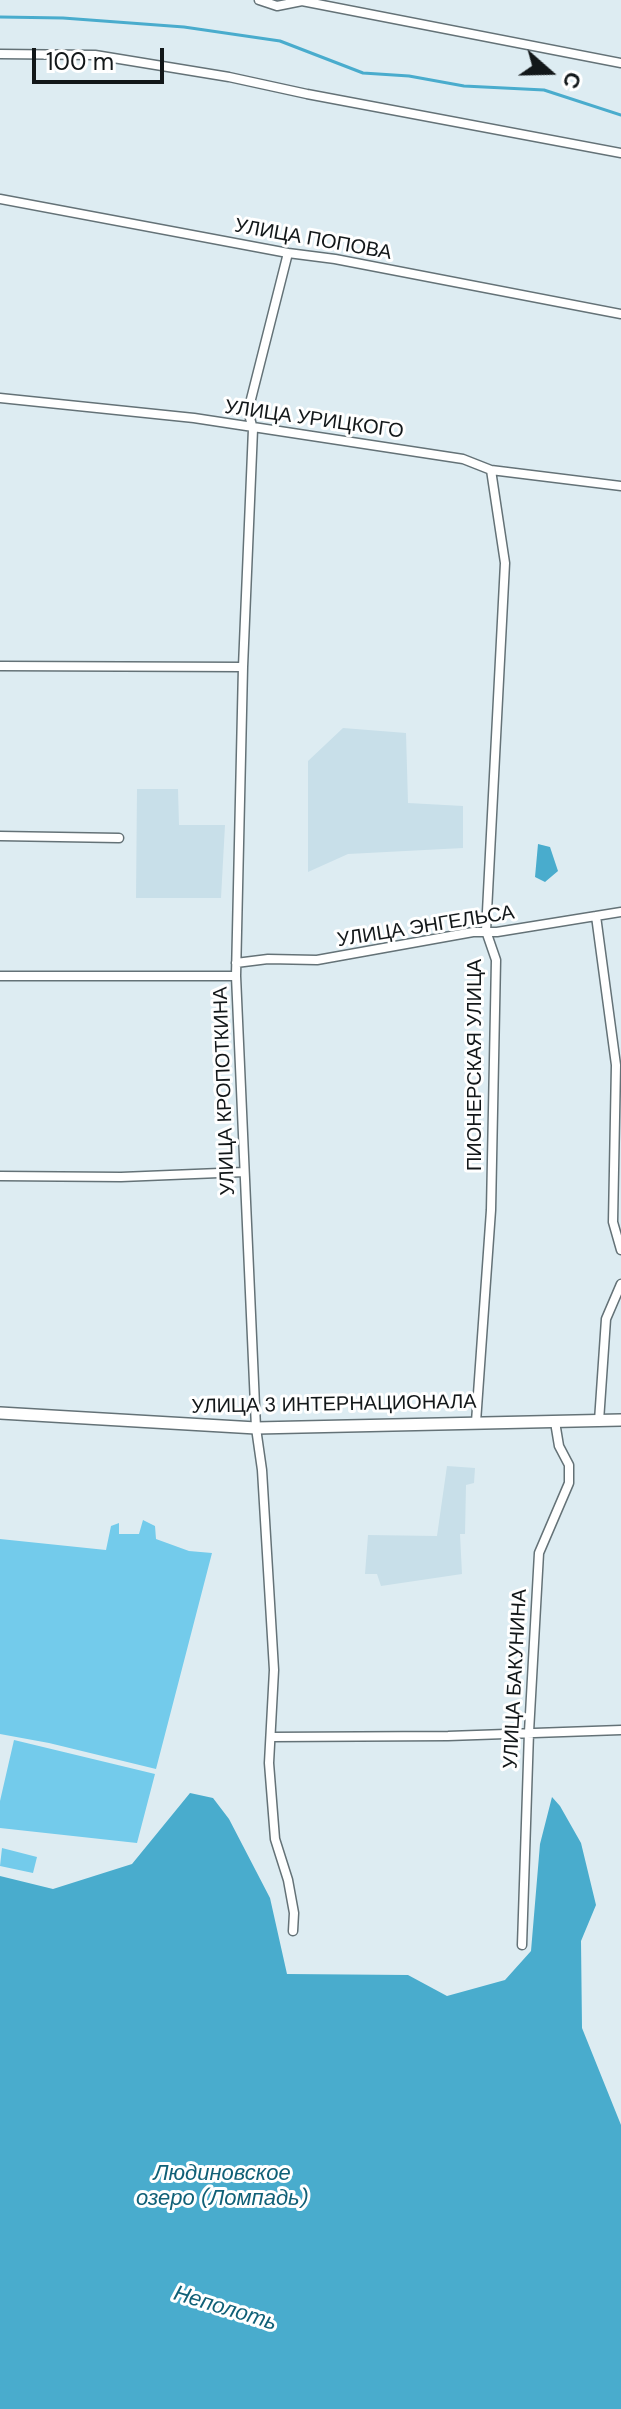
<!DOCTYPE html>
<html>
<head>
<meta charset="utf-8">
<style>
  body { margin:0 }
  #map { position:relative; width:621px; height:2409px; overflow:hidden; background:#ddecf2; font-family:"DM Sans",sans-serif }
  canvas { display:block }
  .north { position:absolute; left:509px; top:32px; width:80px; height:80px; -webkit-text-stroke:6px #fff; paint-order:stroke; rotate:110deg; font-size:22px; font-weight:700; line-height:32px; text-align:center; color:#121719 }
  .north::after { content:''; display:block; margin:auto; width:28px; height:36px; background:#121719; clip-path:polygon(50% 0,100% 100%,50% 72%,0 100%) }
  .scale { position:absolute; left:32px; top:48px; width:132px; height:36px; box-sizing:border-box; border:4px solid #121719; border-top:0; padding-left:10px; font-size:24px; line-height:28px; white-space:nowrap; color:#121719; -webkit-text-stroke:6px #fff; paint-order:stroke }
</style>
</head>
<body>
<div id="map">
<canvas width="621" height="2409"></canvas>
<div class="north">С</div>
<div class="scale">100 m</div>
</div>
<script>
const g = document.querySelector('canvas').getContext('2d');
g.lineJoin = 'round';
function fillPath(path, color) { g.fillStyle = color; g.fill(path, 'evenodd'); }
const shape = rows => new Path2D(rows.map(r => 'M' + r).join(''));
function stroke(path, color, width, dash) { g.strokeStyle = color; g.lineWidth = width; g.lineCap = dash ? 'butt' : 'round'; g.setLineDash(dash || []); g.stroke(path); }
function drawText(font, color, halo, rows, align = 'center') {
  g.font = font + ' "DM Sans",sans-serif'; g.lineWidth = 6; g.setLineDash([]); g.textBaseline = 'middle'; g.strokeStyle = halo; g.fillStyle = color; for (const [text, x, y, turn = 0] of rows) {
    g.save(); g.translate(x, y); g.rotate((+turn || 0) * Math.PI / 180); g.textAlign = isNaN(turn) ? turn : align; if (halo) g.strokeText(text, 0, 0); g.fillText(text, 0, 0); g.restore();
  }
}
const built = shape([
  [343,728,406,733,408,803,463,806,463,848,348,854,308,872,308,761],
  [137,789,178,789,179,825,225,825,221,898,136,898],
  [447,1466,475,1468,474,1483,466,1485,465,1534,460,1534,462,1574,381,1586,377,1574,365,1574,368,1535,437,1536]
]);
const green = shape([
  [143,1520,155,1526,156,1539,189,1551,212,1553,156,1769,49,1743,0,1734,0,1539,106,1550,111,1526,119,1523,119,1534,139,1534],
  [14,1740,155,1774,137,1843,0,1828,0,1801],
  [2,1848,37,1857,33,1873,0,1866]
]);
const water = shape([
  [538,844,550,847,558,871,545,882,535,877],
  [190,1793,213,1798,229,1819,270,1898,287,1974,408,1975,447,1996,505,1980,531,1951,540,1844,552,1797,560,1806,581,1843,596,1905,581,1941,582,2028,621,2125,621,2409,0,2409,0,1876,53,1889,132,1864]
]);
const stream = shape([
  [0,17,63,18,184,27,280,41,363,73,409,76,464,86,544,90,621,115]
]);
const street = shape([
  [259,0,277,6,302,1,621,63],
  [0,54,95,55,229,77,307,94,621,153],
  [0,199,288,253,335,259,621,314],
  [288,253,248,411,253,429,243,667,236,976,256,1428,262,1470,274,1670,269,1763,275,1839,288,1880,294,1913,293,1931],
  [0,398,194,418,463,459,491,470,621,486],
  [0,666,243,667],
  [0,836,119,838],
  [596,916,616,1065,613,1222,621,1250],
  [236,963,268,959,317,960,473,932,497,932,621,912],
  [0,976,236,976],
  [0,1176,121,1177,244,1172],
  [599,1421,606,1319,621,1284],
  [476,1422,491,1210,496,960,486,931,505,563,491,470],
  [271,1737,448,1736,621,1730],
  [522,1945,529,1732,539,1553,569,1483,569,1465,559,1446,555,1422]
]);
const secondary = shape([
  [0,1413,256,1428,621,1420]
]);
const streetNames = [
  ["УЛИЦА ПОПОВА",313,240,10],
  ["УЛИЦА УРИЦКОГО",314,420,8],
  ["УЛИЦА ЭНГЕЛЬСА",426,927,-9],
  ["ПИОНЕРСКАЯ УЛИЦА",476,1065,-90],
  ["УЛИЦА КРОПОТКИНА",225,1091,-92],
  ["УЛИЦА 3 ИНТЕРНАЦИОНАЛА",334,1405,-1],
  ["УЛИЦА БАКУНИНА",516,1679,-87]
];
const waterNames = [
  ["Людиновское",222,2174],
  ["озеро (Ломпадь)",222,2199],
  ["Неполоть",225,2309,17]
];
fillPath(built, '#c8dfe9');
fillPath(green, '#73cbeb');
fillPath(water, '#49accd');
stroke(stream, '#49accd', 3);
stroke(street, '#647277', 11);
stroke(secondary, '#647277', 14);
stroke(street, '#fff', 8);
stroke(secondary, '#fff', 11);
drawText('20px', '#121719', '#fff', streetNames);
drawText('italic 22px', '#106077', '#fff', waterNames);
</script>
</body>
</html>
